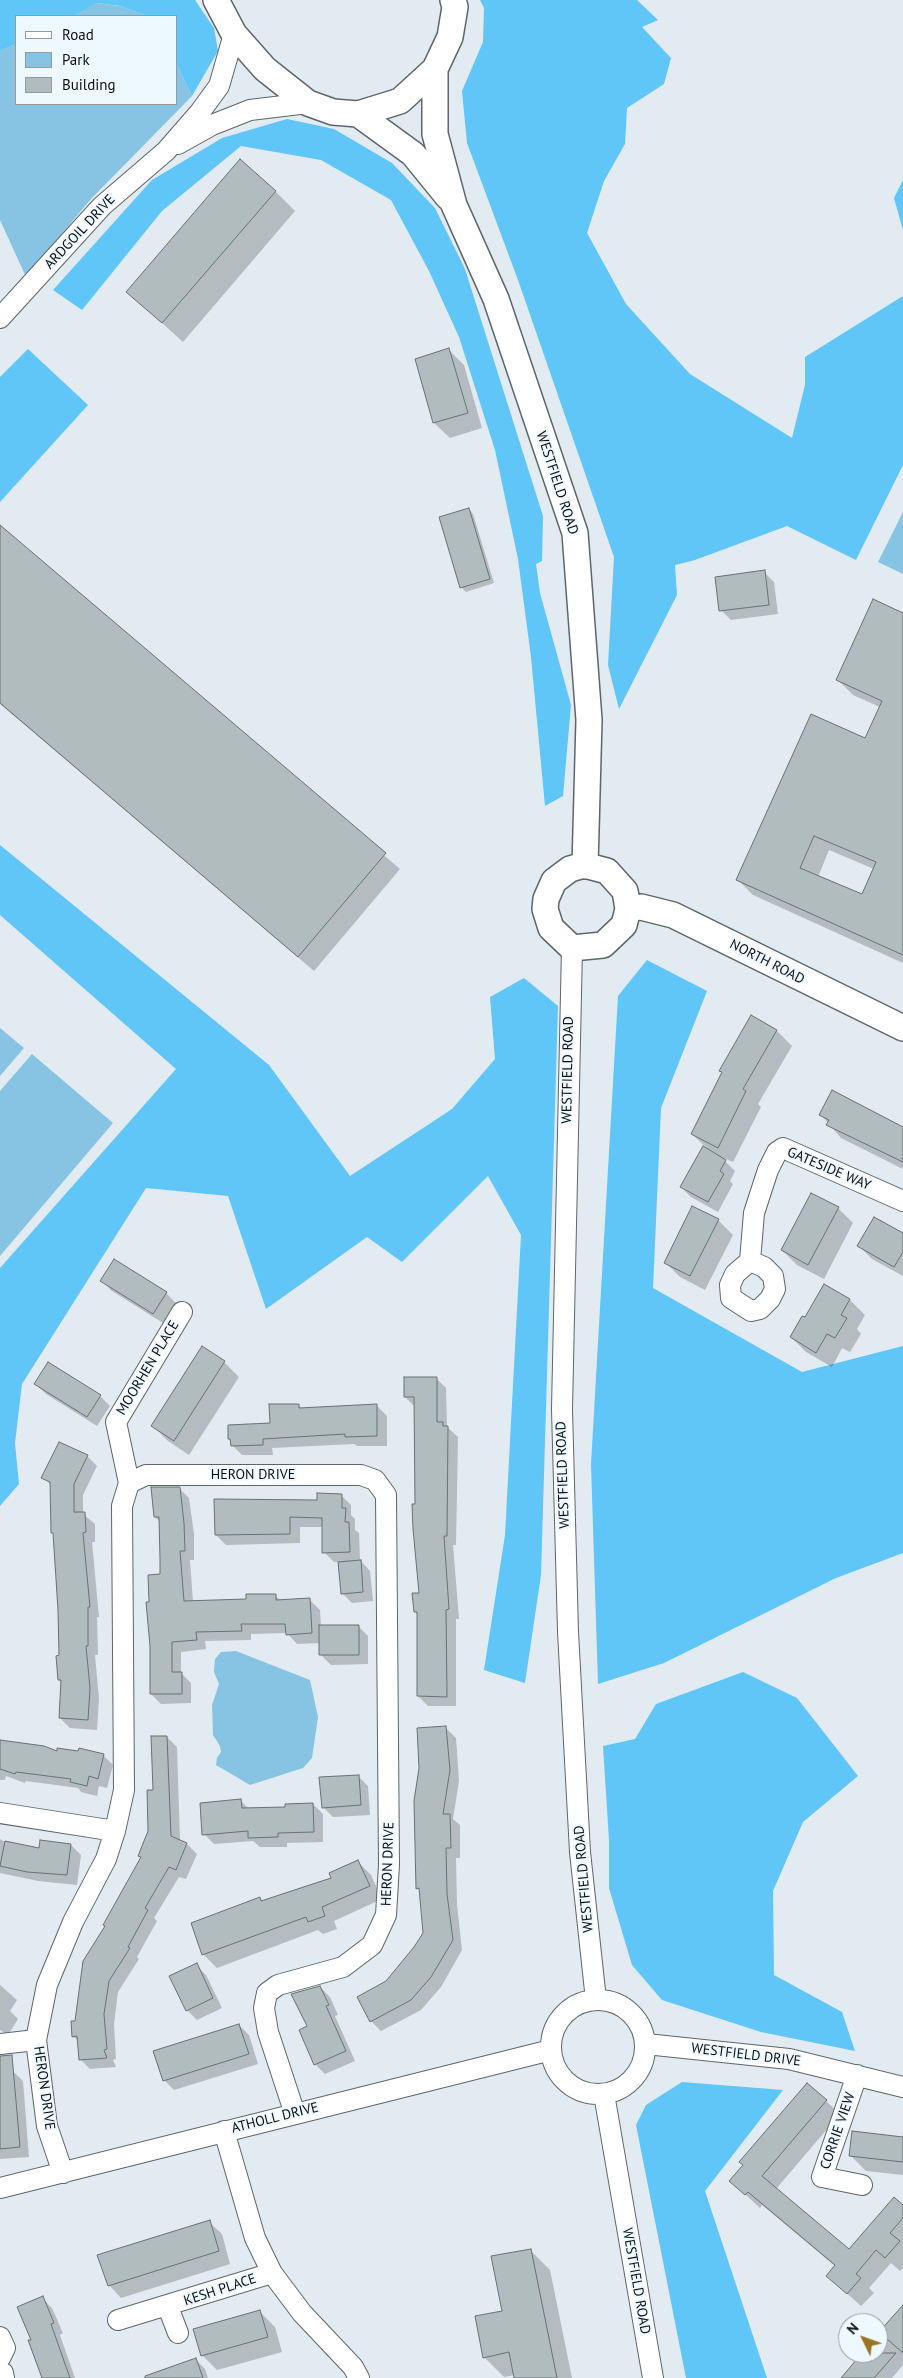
<!DOCTYPE html>
<html>
<head>
<meta charset="utf-8">
<style>
  body { margin:0 }
  #map { position:relative; width:903px; height:2378px; overflow:hidden; background:#e1ebf1; font-family:"PT Sans",sans-serif }
  canvas { display:block }
  .legend { position:absolute; left:15px; top:15px; width:162px; height:90px; box-sizing:border-box; background:#eef9ff; border:1px solid #949ba0; margin:0; padding:6px 9px; list-style:none; font-size:15px; color:#0c0f11 }
  .legend li { display:flex; align-items:center; gap:10px; height:25px }
  .legend b { width:25px; border:1px solid #949ba0 }
  .north { position:absolute; left:838px; top:2313px; width:50px; height:50px; box-sizing:border-box; background:#eef9ff; border:1px solid #949ba0; border-radius:50%; rotate:312deg; font-size:14px; font-weight:700; line-height:20px; text-align:center; color:#0c0f11 }
  .north::after { content:''; display:block; margin:auto; width:18px; height:22px; background:#9a7621; clip-path:polygon(50% 0,100% 100%,50% 72%,0 100%) }
</style>
</head>
<body>
<div id="map">
<canvas width="903" height="2378"></canvas>
<ul class="legend">
<li><b style="height:6px;background:#fff"></b>Road</li>
<li><b style="height:14px;background:#87c4e4"></b>Park</li>
<li><b style="height:14px;background:#b0bcbd"></b>Building</li>
</ul>
<div class="north">N</div>
</div>
<script>
const g = document.querySelector('canvas').getContext('2d');
g.lineJoin = 'round';
function fillPath(path, color) { g.fillStyle = color; g.fill(path, 'evenodd'); }
const shape = rows => new Path2D(rows.map(r => 'M' + r).join(''));
function stroke(path, color, width, dash) { g.strokeStyle = color; g.lineWidth = width; g.lineCap = dash ? 'butt' : 'round'; g.setLineDash(dash || []); g.stroke(path); }
function drawText(font, color, halo, rows, align = 'center') {
  g.font = font + ' "PT Sans",sans-serif'; g.lineWidth = 4; g.setLineDash([]); g.textBaseline = 'middle'; g.strokeStyle = halo; g.fillStyle = color; for (const [text, x, y, turn = 0] of rows) {
    g.save(); g.translate(x, y); g.rotate((+turn || 0) * Math.PI / 180); g.textAlign = isNaN(turn) ? turn : align; if (halo) g.strokeText(text, 0, 0); g.fillText(text, 0, 0); g.restore();
  }
}
const green = shape([
  [96,3,120,6,147,16,74,16],
  [16,44,16,104,176,104,176,63,192,96,90,200,26,277,0,220,0,51],
  [903,512,903,574,878,562],
  [0,1028,24,1048,0,1076],
  [32,1054,113,1123,0,1256,0,1091],
  [236,1651,310,1680,318,1717,312,1758,303,1768,250,1785,216,1765,217,1758,221,1752,220,1746,213,1735,212,1705,219,1684,214,1672,215,1659,221,1652]
]);
const forest = shape([
  [0,0,195,0,214,28,218,51,192,96,176,63,176,16,147,16,120,6,97,3,74,16,16,16,16,44,0,51],
  [480,0,637,0,658,20,642,27,671,58,664,84,627,108,625,144,604,181,587,233,626,304,690,374,792,438,805,385,805,357,903,296,903,465,856,560,787,526,695,560,675,565,677,595,619,709,608,665,614,557,518,280,467,143,462,91,483,42,484,8],
  [287,119,334,129,392,163,435,208,465,269,543,516,542,561,536,564,540,593,571,705,563,796,545,806,531,657,518,559,495,450,459,337,429,271,391,200,321,160,241,146,162,211,82,310,53,290,152,180,222,138],
  [903,180,903,230,894,198],
  [28,349,88,405,0,502,0,377],
  [0,845,269,1065,350,1176,452,1109,495,1059,490,997,524,978,558,1006,541,1575,525,1683,484,1670,505,1535,521,1235,488,1176,402,1262,367,1237,266,1309,228,1196,146,1188,22,1384,15,1443,19,1484,0,1506,0,1268,176,1069,0,915],
  [647,960,707,991,661,1108,653,1288,802,1372,903,1346,903,1553,836,1578,664,1663,598,1684,591,1464,618,996],
  [743,1672,797,1698,858,1776,803,1822,773,1891,774,1975,842,2012,855,2051,761,2032,662,2000,632,1965,609,1888,609,1840,603,1746,635,1739,656,1704],
  [682,2082,783,2090,705,2191,767,2378,686,2378,636,2125,646,2105]
]);
const shadow = shape([
  [275,191,295,211,183,342,128,292],
  [449,350,464,365,482,428,450,438,434,423,416,360],
  [469,509,473,514,494,583,466,592,461,587],
  [0,527,400,869,314,971,0,704],
  [764,572,774,582,778,614,731,620,721,610],
  [903,614,903,963,753,895,738,880,866,739,880,707,853,695,838,680],
  [829,850,874,869,863,896,818,877],
  [752,1017,777,1031,792,1046,758,1104,761,1107,733,1162,721,1157,735,1171,730,1181,733,1184,718,1212,691,1197,681,1187,709,1150,692,1134,723,1073,720,1071],
  [821,1115,903,1128,903,1169,841,1138],
  [838,1208,853,1223,824,1279,797,1265,782,1250],
  [718,1220,733,1235,705,1290,680,1277,665,1262],
  [903,1234,903,1276,872,1259,859,1246],
  [102,1281,166,1293,176,1303,163,1323,112,1291],
  [825,1285,850,1300,865,1315,857,1329,861,1334,850,1352,842,1348,832,1367,806,1352,791,1337,806,1319],
  [224,1362,239,1377,189,1455,168,1441,153,1426],
  [436,1378,446,1388,447,1427,458,1437,456,1545,453,1545,459,1619,456,1619,456,1706,428,1706,418,1696,418,1614,415,1612,420,1594,415,1407,405,1397],
  [36,1384,100,1396,110,1406,97,1426,46,1394],
  [298,1405,302,1409,377,1406,387,1416,387,1446,357,1446,354,1444,272,1448,273,1455,242,1455,232,1445,229,1438,271,1425],
  [87,1456,97,1466,83,1495,83,1514,95,1524,95,1542,92,1542,99,1617,97,1617,98,1655,95,1655,99,1699,97,1730,70,1728,60,1718,62,1683,59,1680,60,1657,52,1486,43,1477],
  [179,1488,189,1498,194,1534,194,1560,190,1560,193,1602,247,1601,275,1595,281,1601,310,1600,320,1610,321,1627,358,1626,368,1636,368,1664,331,1665,321,1655,321,1643,297,1644,287,1633,251,1634,251,1640,205,1641,206,1649,181,1652,181,1673,191,1683,191,1703,161,1704,151,1694,151,1603,161,1575,160,1522,155,1517],
  [341,1495,351,1505,351,1515,355,1519,355,1530,359,1533,360,1560,370,1571,373,1601,352,1603,342,1593,340,1562,334,1562,324,1552,323,1527,300,1527,300,1543,226,1545,216,1535],
  [446,1728,456,1738,459,1781,453,1819,460,1825,460,1858,456,1858,457,1905,462,1950,441,1987,421,2010,381,2031,371,2021,387,1982,415,1948,424,1933,420,1891,417,1888],
  [167,1737,177,1747,180,1841,187,1844,197,1854,186,1879,179,1877,154,1918,157,1921,137,1957,139,1959,118,1992,114,2024,116,2059,113,2060,116,2067,90,2069,80,2059,78,2041,73,2036,76,2022,107,1927,142,1858,149,1831,154,1791],
  [0,1742,58,1752,103,1755,113,1765,107,1788,99,1786,97,1796,81,1792,78,1788,26,1781,25,1783,6,1776,5,1780,0,1780],
  [358,1776,368,1786,370,1815,333,1817,323,1807],
  [241,1801,249,1809,286,1809,313,1804,323,1814,323,1842,287,1843,287,1847,260,1847,253,1841,214,1844,204,1834],
  [0,1839,3,1841,40,1849,41,1842,71,1845,81,1855,77,1885,38,1881,0,1873],
  [358,1862,371,1875,382,1899,334,1921,337,1929,323,1934,318,1930,217,1968,204,1955,192,1924,260,1899,263,1902,333,1878],
  [196,1965,206,1975,222,2008,197,2020,187,2010],
  [0,1985,17,2000,10,2011,18,2019,8,2035,0,2030],
  [320,1987,330,1997,338,2015,335,2016,355,2061,325,2074,315,2064,309,2027],
  [239,2025,249,2035,258,2064,174,2090,164,2080],
  [13,2071,23,2081,29,2157,0,2159,0,2072],
  [826,2101,840,2114,776,2189,849,2251,903,2206,903,2268,900,2271,891,2263,869,2288,874,2293,861,2306,842,2289,836,2267,762,2205,760,2208,731,2181],
  [903,2138,903,2175,866,2171,851,2156],
  [209,2222,222,2234,230,2264,121,2298,109,2285],
  [530,2250,550,2270,572,2378,516,2378,515,2375,504,2377,484,2357],
  [42,2298,52,2308,63,2333,60,2335,75,2378,43,2378,32,2340],
  [903,2307,903,2365,892,2378,843,2378,864,2353,878,2353,878,2336],
  [260,2312,275,2327,282,2352,217,2370,202,2355],
  [195,2359,205,2369,208,2378,145,2378]
]);
const building = shape([
  [240,159,276,191,162,323,126,292,240,159],
  [449,348,468,413,433,423,415,359,449,348],
  [469,508,490,579,460,588,439,517,469,508],
  [0,525,386,853,298,957,0,703,0,525],
  [765,570,769,605,719,611,715,577,765,570],
  [873,599,903,613,903,955,736,880,811,714,865,738,882,701,836,680,873,599],
  [814,836,876,862,862,894,800,868,814,836],
  [751,1015,777,1030,743,1089,746,1091,718,1148,691,1134,722,1072,719,1071,751,1015],
  [832,1090,903,1127,903,1162,826,1125,829,1120,819,1115,832,1090],
  [703,1146,726,1160,720,1171,724,1174,708,1202,680,1187,703,1146],
  [811,1193,839,1207,808,1265,781,1250,811,1193],
  [692,1206,719,1219,690,1276,664,1263,692,1206],
  [874,1217,903,1233,903,1252,894,1267,857,1246,874,1217],
  [114,1259,167,1292,153,1314,100,1281,114,1259],
  [824,1284,850,1299,841,1315,847,1318,835,1338,827,1334,816,1353,790,1337,802,1316,805,1317,824,1284],
  [202,1346,225,1361,174,1441,151,1426,202,1346],
  [48,1362,101,1395,87,1417,34,1384,48,1362],
  [404,1377,437,1377,437,1422,443,1422,443,1426,448,1426,447,1536,444,1536,449,1609,446,1610,447,1697,417,1696,417,1612,414,1612,412,1593,419,1593,413,1529,412,1504,415,1504,414,1397,404,1397,404,1377],
  [269,1404,299,1404,299,1408,377,1404,377,1436,345,1437,345,1434,263,1439,263,1445,231,1446,230,1439,228,1439,228,1425,270,1423,269,1404],
  [59,1442,88,1455,74,1484,74,1512,85,1512,86,1532,83,1533,90,1607,88,1607,88,1646,86,1646,90,1688,88,1720,59,1718,61,1680,58,1680,56,1656,59,1655,58,1610,53,1533,51,1533,50,1482,41,1478,59,1442],
  [151,1487,180,1487,184,1523,185,1551,180,1551,184,1601,246,1599,246,1594,276,1594,276,1600,310,1598,312,1633,286,1635,285,1624,241,1624,242,1631,196,1632,197,1640,172,1642,172,1672,182,1672,182,1694,150,1694,150,1646,146,1602,149,1602,148,1575,160,1574,160,1560,159,1517,154,1517,151,1487],
  [317,1493,342,1494,342,1508,346,1508,345,1522,349,1522,350,1552,322,1553,322,1518,290,1517,290,1534,215,1535,214,1499,317,1500,317,1493],
  [361,1560,363,1592,341,1594,338,1562,361,1560],
  [319,1625,359,1625,359,1655,319,1655,319,1625],
  [446,1726,450,1770,443,1814,450,1814,451,1848,446,1848,447,1894,453,1940,431,1977,411,2000,370,2022,357,1997,386,1981,414,1947,423,1933,419,1888,416,1889,414,1801,419,1768,417,1728,446,1726],
  [151,1736,167,1736,171,1836,187,1843,176,1870,169,1867,145,1908,148,1910,128,1947,130,1948,109,1981,104,2014,107,2049,104,2050,107,2058,79,2060,77,2036,72,2037,71,2021,75,2021,83,1961,105,1926,103,1925,141,1857,138,1856,148,1831,147,1790,153,1790,151,1736],
  [0,1740,44,1746,57,1751,57,1748,78,1751,79,1748,104,1754,98,1779,89,1776,87,1786,70,1782,71,1779,16,1772,15,1774,0,1769,0,1740],
  [359,1775,361,1805,322,1808,319,1777,359,1775],
  [241,1799,242,1808,285,1807,285,1804,313,1803,314,1832,278,1833,278,1837,248,1838,248,1831,202,1835,200,1803,241,1799],
  [40,1840,71,1844,67,1875,27,1872,0,1866,5,1841,39,1848,40,1840],
  [358,1860,370,1886,322,1907,325,1916,308,1922,306,1917,202,1955,191,1923,260,1897,261,1901,331,1878,329,1873,358,1860],
  [197,1963,213,1998,186,2011,169,1976,197,1963],
  [320,1986,329,2005,326,2006,346,2051,314,2065,299,2030,307,2026,291,1994,320,1986],
  [239,2024,249,2054,163,2081,153,2051,239,2024],
  [12,2055,20,2147,0,2149,0,2056,12,2055],
  [807,2083,827,2100,762,2176,849,2249,894,2197,903,2205,903,2218,890,2233,900,2241,885,2258,876,2250,856,2274,861,2278,847,2294,826,2276,835,2265,748,2192,745,2195,729,2181,743,2165,739,2162,807,2083],
  [852,2131,903,2137,903,2162,849,2156,852,2131],
  [210,2220,219,2251,108,2286,97,2255,210,2220],
  [531,2249,557,2378,514,2378,509,2352,483,2358,475,2316,502,2311,491,2256,531,2249],
  [43,2296,54,2323,51,2324,70,2378,42,2378,28,2340,31,2340,17,2307,43,2296],
  [903,2305,903,2353,879,2332,903,2305],
  [260,2310,268,2337,201,2356,193,2329,260,2310],
  [862,2353,896,2353,874,2378,841,2378,862,2353],
  [196,2358,203,2378,145,2378,145,2376,196,2358]
]);
const minor = shape([
  [178,144,212,125,250,110,308,103],
  [0,318,102,206,166,151,200,112,219,86,234,34],
  [572,948,562,1409,568,1632,580,1852,596,2000],
  [750,1261,754,1213,768,1170,777,1152,783,1148,903,1201],
  [750,1261,764,1267,773,1276,775,1289,770,1299,760,1309,751,1311,731,1298,730,1285,735,1274,750,1261],
  [129,1483,116,1422,182,1312],
  [0,1813,115,1831],
  '551 2047a47 47 0 1 1 94 0a47 47 0 1 1-94 0Z',
  [0,2044,36,2040],
  [646,2044,789,2059,903,2087],
  [857,2075,822,2177,862,2185],
  [604,2094,653,2378],
  [224,2131,255,2238,272,2273,302,2313,353,2367,359,2378],
  [63,2173,47,2126,36,2040,47,1985,73,1922,106,1859,115,1831,124,1790,122,1506,129,1483,146,1475,361,1475,375,1480,386,1495,389,1865,386,1915,372,1945,343,1967,278,1985,267,1993,264,2008,268,2032,295,2114],
  [0,2188,551,2050],
  [168,2307,178,2333],
  [118,2320,272,2273],
  [0,2337,5,2348,0,2358],
  [0,2372,3,2373,4,2378]
]);
const major = shape([
  [216,0,234,34,265,69,308,103,333,112,358,114,400,101,435,69,450,37,455,7,453,0],
  [435,69,435,134,454,205,496,299,575,533,589,720,585,866],
  [358,114,413,154,448,197],
  [584,865,607,871,625,891,628,909,624,925,603,945,572,948,551,928,545,909,546,899,554,881,570,869,584,865],
  [628,909,641,907,673,915,903,1028]
]);
const streetNames = [
  ["ARDGOIL DRIVE",80,232,-47],
  ["WESTFIELD ROAD",557,483,72],
  ["NORTH ROAD",767,962,27],
  ["WESTFIELD ROAD",568,1070,-89],
  ["GATESIDE WAY",829,1169,23],
  ["MOORHEN PLACE",148,1368,-59],
  ["HERON DRIVE",253,1475],
  ["WESTFIELD ROAD",563,1475,-92],
  ["HERON DRIVE",388,1864,-88],
  ["WESTFIELD ROAD",584,1879,-95],
  ["WESTFIELD DRIVE",746,2055,7],
  ["HERON DRIVE",44,2088,82],
  ["ATHOLL DRIVE",275,2118,-14],
  ["CORRIE VIEW",838,2131,-71],
  ["WESTFIELD ROAD",636,2281,80],
  ["KESH PLACE",220,2290,-18]
];
fillPath(green, '#87c4e4');
fillPath(forest, '#60c5f7');
fillPath(shadow, '#0003');
fillPath(building, '#b0bcbd');
stroke(building, '#667273', 1);
stroke(minor, '#5d666b', 22);
stroke(major, '#5d666b', 28);
stroke(minor, '#fff', 20);
stroke(major, '#fff', 25);
drawText('14px', '#0c0f11', '#eef9ff', streetNames);
</script>
</body>
</html>
